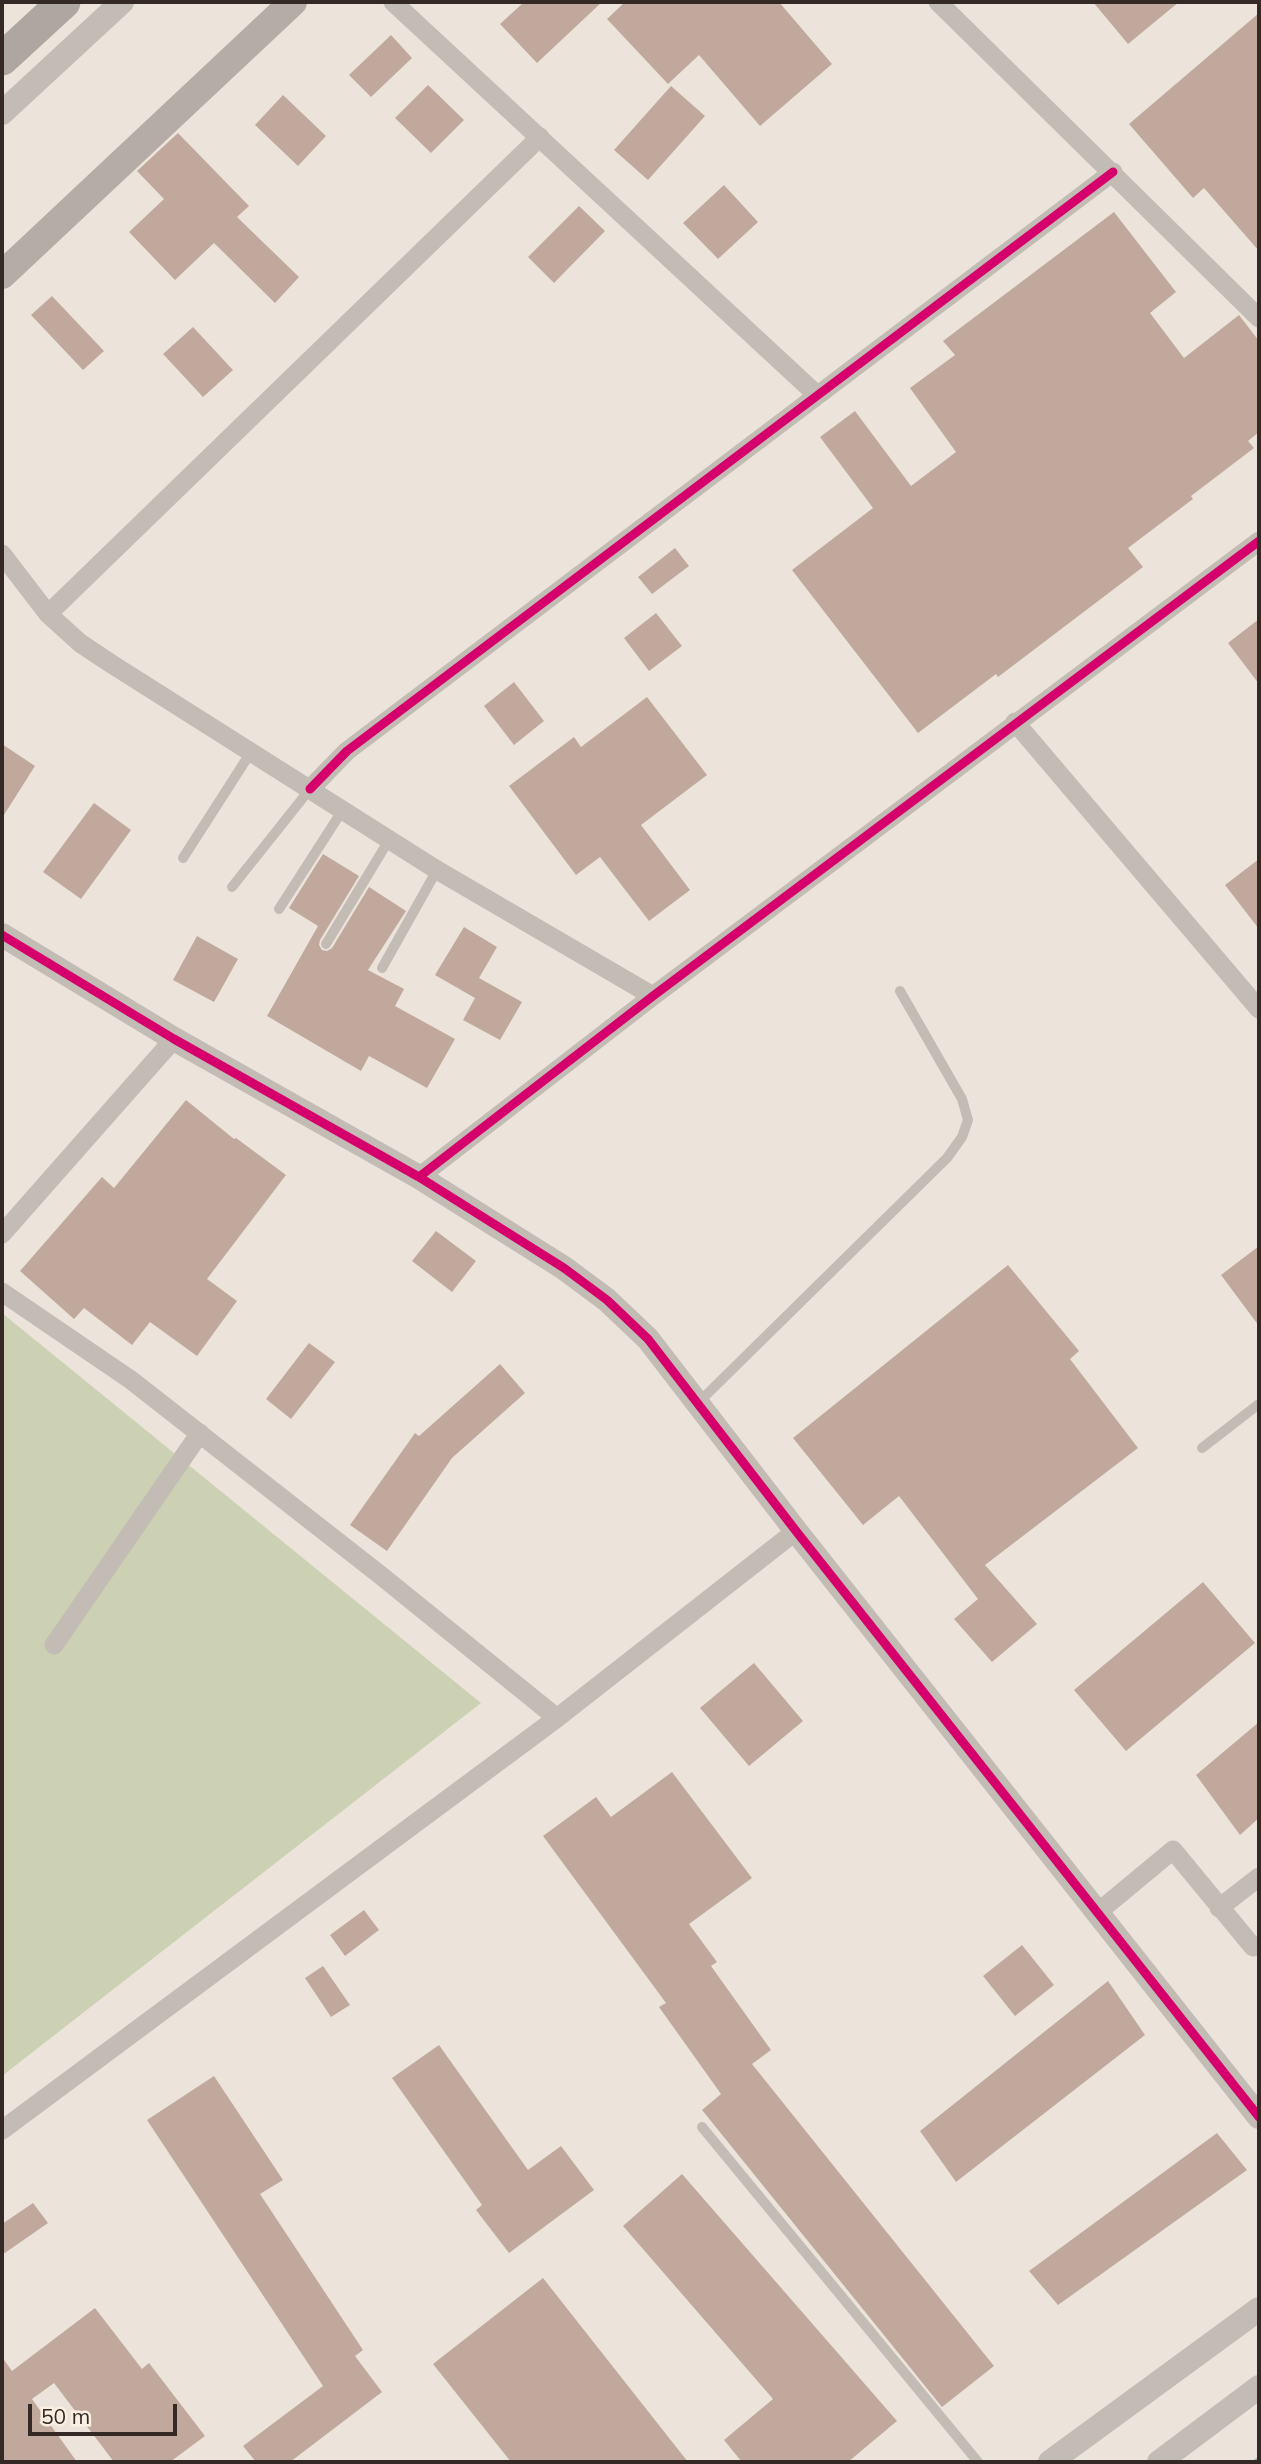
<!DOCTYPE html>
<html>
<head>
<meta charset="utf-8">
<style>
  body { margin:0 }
  #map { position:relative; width:1261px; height:2464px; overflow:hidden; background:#ece4db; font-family:Mulish,sans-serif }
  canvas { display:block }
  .frame { position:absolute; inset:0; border:4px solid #342924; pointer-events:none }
  .scale { position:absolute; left:28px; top:2404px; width:149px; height:32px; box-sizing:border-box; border:4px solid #342924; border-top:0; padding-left:9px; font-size:21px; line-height:24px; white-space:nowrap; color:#342924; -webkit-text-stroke:5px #faefe1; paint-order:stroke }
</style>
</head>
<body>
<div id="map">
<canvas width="1261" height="2464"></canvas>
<div class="frame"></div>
<div class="scale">50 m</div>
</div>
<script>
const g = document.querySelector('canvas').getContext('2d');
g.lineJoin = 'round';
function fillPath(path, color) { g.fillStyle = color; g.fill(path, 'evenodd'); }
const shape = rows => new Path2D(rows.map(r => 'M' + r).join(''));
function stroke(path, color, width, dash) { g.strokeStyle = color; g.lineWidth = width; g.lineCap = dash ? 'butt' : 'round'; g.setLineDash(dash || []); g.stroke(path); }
const green = shape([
  [2,1313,481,1703,2,2076]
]);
const stream = shape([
  [1256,2462,1259,2460]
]);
const building = shape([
  [524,2,602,2,537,63,500,24],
  [625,2,779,2,832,64,760,126,699,55,668,84,607,19],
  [1093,2,1179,2,1128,44],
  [1259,13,1259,251,1204,188,1193,198,1129,124],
  [391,35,412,58,371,97,349,75],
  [428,85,464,120,431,153,395,118],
  [671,86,705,116,648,180,614,150],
  [283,95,326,136,298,166,255,125],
  [178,133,249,206,237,217,299,277,275,303,214,243,175,280,129,232,164,199,137,171],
  [724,185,758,222,718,259,683,223],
  [579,206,605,231,554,283,528,257],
  [1114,212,1176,292,1150,313,1184,358,1239,315,1259,341,1259,432,1248,441,1254,448,1191,496,1193,499,1128,548,1143,567,998,677,996,674,918,733,792,570,873,508,820,437,855,411,911,486,956,452,910,388,955,355,943,341],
  [52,296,104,351,83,370,31,315],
  [193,327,233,370,203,397,163,354],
  [675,548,689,566,652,594,638,577],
  [656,613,682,646,649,671,624,638],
  [1259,619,1259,684,1228,643],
  [514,682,544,721,514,745,484,706],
  [647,697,707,775,641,825,690,890,649,921,600,857,576,875,509,786,574,737,581,747],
  [2,744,35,766,2,818],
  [94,803,131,830,81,899,43,872],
  [323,854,359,876,320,940,319,945,322,950,327,951,332,948,369,887,406,911,368,970,404,989,395,1006,455,1039,427,1088,369,1056,361,1071,267,1016,318,926,289,908],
  [1259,859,1259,929,1225,885],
  [464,927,497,947,479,978,522,1002,500,1040,463,1020,475,998,435,975],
  [197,936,238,959,214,1002,173,980],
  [186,1100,234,1139,236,1138,286,1175,207,1279,237,1301,197,1356,150,1322,132,1345,84,1308,74,1319,20,1271,102,1177,114,1188],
  [436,1231,476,1261,452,1292,412,1261],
  [1259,1246,1259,1326,1221,1275],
  [1008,1265,1079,1351,1070,1359,1138,1448,985,1565,1037,1624,992,1662,954,1619,978,1599,899,1496,863,1525,793,1438],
  [309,1343,335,1362,291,1419,266,1399],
  [500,1364,525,1393,452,1458,387,1551,350,1525,415,1433,419,1436],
  [1203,1582,1255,1643,1126,1751,1074,1690],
  [754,1663,803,1721,749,1766,700,1708],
  [1259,1722,1259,1818,1240,1835,1196,1775],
  [672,1772,752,1878,689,1924,717,1962,711,1966,771,2050,752,2064,994,2366,942,2407,702,2110,721,2094,659,2007,666,2003,543,1836,596,1797,611,1817],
  [364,1910,379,1930,345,1956,330,1935],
  [1022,1945,1054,1985,1015,2016,983,1976],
  [323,1966,350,2005,331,2017,305,1978],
  [1108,1981,1145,2035,956,2182,920,2131],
  [439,2045,528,2170,561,2146,594,2190,509,2253,476,2210,482,2205,392,2078],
  [214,2076,283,2180,260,2194,363,2350,355,2356,382,2392,290,2462,256,2462,243,2446,323,2386,147,2120],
  [1217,2133,1247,2170,1058,2305,1029,2271],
  [682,2174,897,2421,848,2462,742,2462,724,2440,773,2399,623,2226],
  [33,2203,48,2223,2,2255,2,2224],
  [543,2278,688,2462,511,2462,433,2364],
  [95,2308,142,2369,149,2363,205,2436,170,2462,114,2462,54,2383,32,2399,77,2462,2,2462,2,2357,12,2371]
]);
const service = shape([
  [183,858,251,752],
  [232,887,310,789],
  [279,909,342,811],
  [326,944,389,840],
  [382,968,437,870],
  [697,1404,947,1158,962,1137,968,1120,962,1099,900,991],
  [1202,1448,1259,1404],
  [702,2127,978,2462]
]);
const minor = shape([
  [393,2,817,395],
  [938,2,1259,318],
  [2,554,48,614,80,643,110,663,437,870,653,996],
  [48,614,540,137],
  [1015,722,1259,1009],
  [310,789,347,751,1113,172],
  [419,1177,653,996,1259,541],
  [2,1234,174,1039],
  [2,1292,131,1380,379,1574,557,1718],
  [54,1645,200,1433],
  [1219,1908,1259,1877],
  [1097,1913,1173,1850,1253,1947],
  [2,2130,557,1718,796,1531]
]);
const tertiary = shape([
  [2,113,122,2],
  [2,935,174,1039,419,1177,564,1268,607,1300,648,1339,796,1531,1259,2117],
  [1050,2462,1259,2309],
  [1159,2462,1259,2387]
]);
const secondary = shape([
  [2,275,293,2]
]);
const trunk = shape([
  [2,59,64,2]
]);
const cycleway = shape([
  [310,789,347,751,1113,172],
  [2,935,174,1039,419,1177,564,1268,607,1300,648,1339,796,1531,1259,2117],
  [419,1177,653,996,1259,541]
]);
fillPath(green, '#ccd1b4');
stroke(stream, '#97bebe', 6);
fillPath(building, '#c1a89c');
stroke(service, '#c3bcb5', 10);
stroke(minor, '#c3bcb5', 19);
stroke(tertiary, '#c3bcb5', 24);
stroke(secondary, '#b4aca5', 28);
stroke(trunk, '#aea6a0', 33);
stroke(cycleway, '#d6006c', 9);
</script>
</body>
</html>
